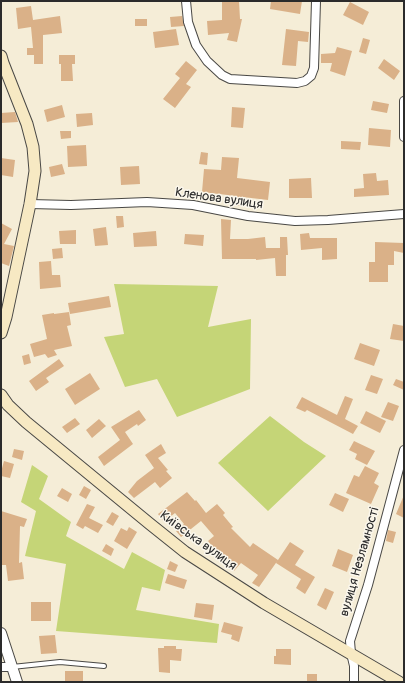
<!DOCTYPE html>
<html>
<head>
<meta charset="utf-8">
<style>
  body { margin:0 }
  #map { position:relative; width:405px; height:683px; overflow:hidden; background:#f5edd7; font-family:Pangolin,sans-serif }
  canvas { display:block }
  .frame { position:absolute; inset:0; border:2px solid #2b2b2b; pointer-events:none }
</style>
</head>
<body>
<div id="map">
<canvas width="405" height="683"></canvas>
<div class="frame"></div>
</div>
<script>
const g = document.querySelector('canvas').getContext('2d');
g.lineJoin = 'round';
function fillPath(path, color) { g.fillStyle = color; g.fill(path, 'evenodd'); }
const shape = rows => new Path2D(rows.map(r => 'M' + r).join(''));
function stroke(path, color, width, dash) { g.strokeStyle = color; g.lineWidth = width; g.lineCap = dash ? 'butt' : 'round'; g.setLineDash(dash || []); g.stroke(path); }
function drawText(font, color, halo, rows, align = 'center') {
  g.font = font + ' Pangolin,sans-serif'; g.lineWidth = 3; g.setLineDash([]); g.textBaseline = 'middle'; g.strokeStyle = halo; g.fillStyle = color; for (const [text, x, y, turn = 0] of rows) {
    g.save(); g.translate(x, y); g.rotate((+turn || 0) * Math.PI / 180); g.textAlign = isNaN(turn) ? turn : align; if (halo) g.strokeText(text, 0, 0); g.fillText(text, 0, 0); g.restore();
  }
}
const green = shape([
  [114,284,218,286,208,327,251,319,250,389,177,417,157,379,125,387,104,337,124,334],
  [270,416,304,442,326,456,268,511,218,463],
  [32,465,48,476,39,499,71,522,66,536,124,569,132,552,165,570,160,591,142,587,136,610,219,624,217,643,56,631,66,564,25,556,36,511,21,502]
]);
const building = shape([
  [222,1,239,1,240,19,242,19,237,42,227,40,229,33,208,35,207,21,222,20],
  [271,1,302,1,300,14,270,9],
  [350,2,369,12,363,25,343,15],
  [31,6,33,20,60,16,62,33,43,35,43,64,34,64,34,55,27,55,27,48,33,48,31,27,18,29,16,8],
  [182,16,184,26,171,27,170,17],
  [135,19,147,19,147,26,135,26],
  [176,29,179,45,155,48,153,32],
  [286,29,309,32,308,42,298,41,296,66,282,65],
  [363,38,370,40,366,54,359,52],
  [337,47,352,51,345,76,330,71,332,63,321,63,321,54,335,53],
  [59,55,75,55,75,64,72,64,73,81,61,81,61,64,59,64],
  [384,59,400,71,394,80,378,68],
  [186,61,197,70,186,84,191,87,175,108,163,99,180,78,175,74],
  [373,101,389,104,387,113,371,110],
  [62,105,65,117,47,122,44,110],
  [232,107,245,108,243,128,231,127],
  [15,112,18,122,1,123,1,113],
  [92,113,93,125,77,127,76,114],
  [369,128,391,130,390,147,368,145],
  [60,131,71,131,71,138,61,139],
  [341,141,361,142,360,150,341,149],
  [86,145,87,166,68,167,67,146],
  [201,152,208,153,207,165,199,164],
  [222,157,239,158,237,178,270,182,268,200,243,197,242,206,235,205,236,196,202,192,204,169,221,170],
  [1,158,15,160,13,177,1,175],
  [62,164,65,174,51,177,49,167],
  [139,166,140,184,121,185,120,167],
  [376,173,377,181,388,180,389,195,354,197,354,189,364,188,363,174],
  [311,178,312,198,289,198,289,179],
  [116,216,123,216,124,227,117,228],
  [221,219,231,220,230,239,248,239,265,237,266,248,280,248,280,237,287,237,288,255,286,255,286,276,276,276,275,258,256,260,256,259,222,259],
  [1,223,12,229,4,244,14,246,9,266,1,263],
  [106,227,108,245,95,246,93,229],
  [76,230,76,244,60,244,59,231],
  [156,231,157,246,134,247,133,233],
  [309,233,310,238,337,238,337,259,322,260,322,248,301,250,300,234],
  [185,234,204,235,203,246,184,244],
  [375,242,404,243,404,253,394,251,394,265,388,265,388,282,369,282,369,262,375,262],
  [62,248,63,258,53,259,52,249],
  [51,261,52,275,60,275,61,287,40,289,39,262],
  [109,296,111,307,70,314,68,303],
  [69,312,71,325,67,326,72,346,54,350,57,355,48,358,45,354,34,357,30,344,47,339,42,315,54,313,54,314],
  [393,324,404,326,404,341,390,339],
  [360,343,380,350,374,366,354,359],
  [29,354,31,363,24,365,22,356],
  [59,359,64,366,46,378,49,382,36,391,29,381],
  [90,373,100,389,75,405,65,389],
  [371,375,383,379,377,394,365,390],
  [396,379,404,382,404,390,393,385],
  [345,396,353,399,345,419,358,426,353,434,307,410,305,412,296,408,302,397,337,415],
  [388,402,399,406,393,421,381,417],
  [139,410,146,420,138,426,137,424,125,432,133,444,104,466,98,457,120,440,111,427],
  [366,411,386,421,380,433,360,423],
  [75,418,80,424,67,433,62,427],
  [99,419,106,426,92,438,86,430],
  [354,441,375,451,367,465,355,459,357,454,349,450],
  [161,444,166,453,158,458,168,470,166,471,172,478,160,488,155,482,134,498,128,492,137,481,154,468,145,455],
  [14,449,24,451,22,460,12,457],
  [4,461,14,464,10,478,1,476,1,472],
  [365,466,379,473,374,483,379,486,371,504,346,493,354,475,359,477],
  [84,486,91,490,86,499,79,495],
  [62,488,72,494,68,502,57,496],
  [187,492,195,501,196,500,206,513,217,504,225,513,223,515,233,527,231,528,250,547,253,543,278,560,259,587,252,583,258,575,241,563,234,571,222,560,221,560,210,549,213,547,208,541,214,536,201,521,181,537,176,531,184,524,175,513,164,522,158,514],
  [335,493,349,499,343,512,329,505],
  [404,495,404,518,396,514],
  [87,504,95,507,89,518,103,525,98,533,85,526,83,529,76,525],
  [1,511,27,519,24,527,20,526,19,563,22,562,24,579,8,581,6,565,1,565],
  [112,512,119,516,113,526,106,522],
  [129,527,137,532,127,549,114,541,121,528,127,531],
  [388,530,396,532,393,543,386,541],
  [290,542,304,551,295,565,315,577,305,594,296,588,301,579,276,563],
  [106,544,114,549,111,556,102,551],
  [338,549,353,555,347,572,332,566],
  [170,561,178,565,175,572,167,569],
  [168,574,187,580,184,589,165,583],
  [325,588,334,592,326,610,317,605],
  [31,602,51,602,51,621,31,621],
  [196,603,214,605,212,620,194,617],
  [224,622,243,627,239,642,231,639,232,635,221,632],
  [55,635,57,653,41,654,39,636],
  [164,646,176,646,176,649,182,649,181,661,170,660,170,673,159,672,158,648,164,648],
  [276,649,291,649,291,665,274,664,274,656,276,656],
  [65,671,83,671,83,682,65,682],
  [307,674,317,674,317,682,307,682]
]);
const service = shape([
  [12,667,60,662,104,666]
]);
const minor = shape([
  [186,1,188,22,196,45,207,61,222,75,230,79,297,83,305,81,311,76,314,68,316,1],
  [404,101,404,137],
  [30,204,71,205,147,202,193,205,248,216,295,221,328,220,404,214],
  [1,667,12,667],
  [354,682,354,666,351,653,350,641,368,585,404,450]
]);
const tertiary = shape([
  [1,633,17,682]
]);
const secondary = shape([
  [1,56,3,63,27,124,33,147,35,171,30,204,6,317,1,333],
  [1,395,8,405,26,422,150,524,185,552,264,603,399,682]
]);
const streetNames = [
  ["Кленова вулиця",219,199,8],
  ["Київська вулиця",198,541,36],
  ["вулиця Незламності",360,562,-74]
];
fillPath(green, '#c5d577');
fillPath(building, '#dab188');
stroke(service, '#494845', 6);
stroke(minor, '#494845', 10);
stroke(tertiary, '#494845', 12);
stroke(secondary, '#494845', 13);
stroke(service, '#fff', 4);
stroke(minor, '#fff', 8);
stroke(tertiary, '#fff', 10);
stroke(secondary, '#f7e9c3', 11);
drawText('13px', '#2b2b2b', '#fbf7ec', streetNames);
</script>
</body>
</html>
